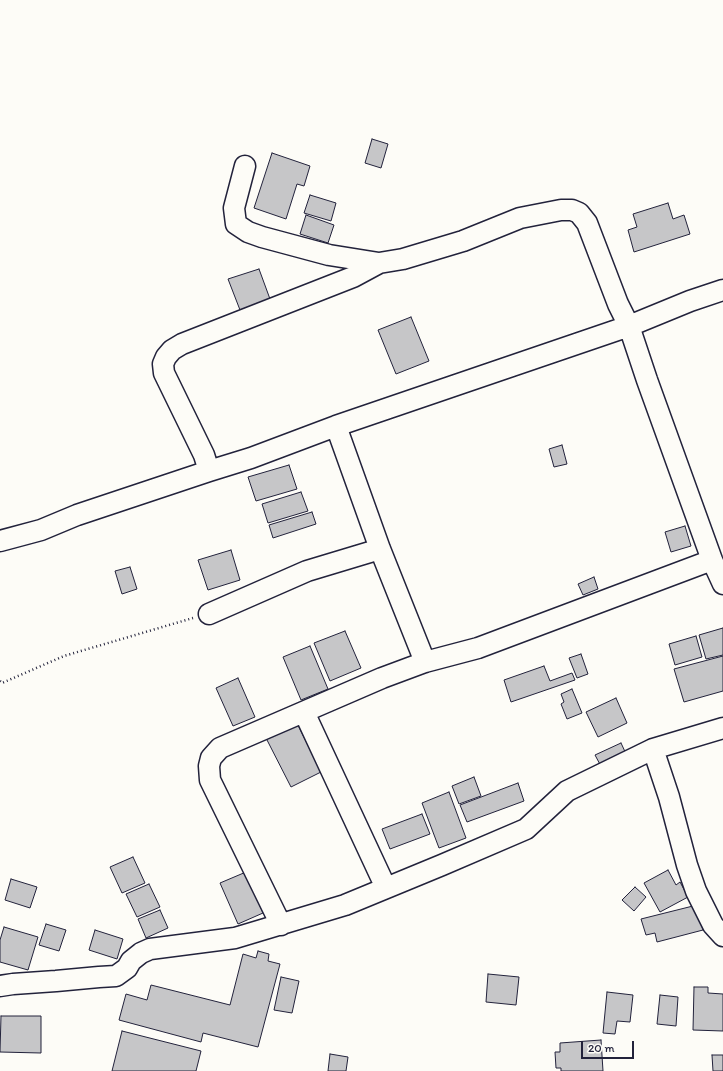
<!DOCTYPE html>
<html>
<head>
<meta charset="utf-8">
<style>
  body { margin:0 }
  #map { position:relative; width:723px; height:1071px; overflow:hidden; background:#fdfcf7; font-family:Itim,sans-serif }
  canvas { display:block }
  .scale { position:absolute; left:581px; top:1041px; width:53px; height:18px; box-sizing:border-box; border:2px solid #22223b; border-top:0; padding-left:5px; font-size:12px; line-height:14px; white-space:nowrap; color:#22223b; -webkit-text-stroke:3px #fdfcf7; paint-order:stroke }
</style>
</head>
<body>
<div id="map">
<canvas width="723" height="1071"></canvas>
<div class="scale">20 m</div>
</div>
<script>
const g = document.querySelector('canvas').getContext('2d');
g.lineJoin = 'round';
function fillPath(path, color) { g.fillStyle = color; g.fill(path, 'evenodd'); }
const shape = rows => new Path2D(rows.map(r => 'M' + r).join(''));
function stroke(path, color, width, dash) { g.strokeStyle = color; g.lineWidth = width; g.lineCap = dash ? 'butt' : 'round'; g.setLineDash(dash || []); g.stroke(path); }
const building = shape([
  [372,139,388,144,381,168,365,163,372,139],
  [272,153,310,166,304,186,297,184,286,219,254,208,272,153],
  [310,195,336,203,331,221,304,213,310,195],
  [668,203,673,219,684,215,690,234,634,252,628,230,637,227,633,214,668,203],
  [306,215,334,225,328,243,300,234,306,215],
  [259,269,270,299,240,310,228,279,259,269],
  [411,317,429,361,396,374,378,330,411,317],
  [562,445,567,464,554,467,549,449,562,445],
  [289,465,297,489,256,501,248,477,289,465],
  [301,492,308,511,268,523,262,504,301,492],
  [312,512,316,524,273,538,269,525,312,512],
  [685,526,691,546,671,552,665,532,685,526],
  [231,550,240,580,208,590,198,560,231,550],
  [130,567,137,589,122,594,115,571,130,567],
  [594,577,598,589,583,595,578,584,594,577],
  [723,628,723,655,706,659,699,635,723,628],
  [345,631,361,668,330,681,314,643,345,631],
  [696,636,702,657,675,665,669,644,696,636],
  [310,646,328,689,301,700,283,657,310,646],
  [581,654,588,674,577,678,569,658,581,654],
  [723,656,723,691,684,702,674,669,723,656],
  [544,666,550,681,572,673,575,680,511,702,504,680,544,666],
  [238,678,255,717,233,726,216,688,238,678],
  [572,689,582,713,567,719,561,704,564,702,561,694,572,689],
  [616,698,627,723,598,737,586,712,616,698],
  [297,723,321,772,291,787,266,738,297,723],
  [621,743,628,758,603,770,595,755,621,743],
  [474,777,481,796,459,804,452,786,474,777],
  [518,783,524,801,467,822,460,805,518,783],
  [449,792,466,838,439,848,422,803,449,792],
  [422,814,430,834,390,849,382,829,422,814],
  [133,857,145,883,122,893,110,867,133,857],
  [668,870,676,885,680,882,688,897,660,912,644,883,668,870],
  [246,872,263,913,238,924,220,883,246,872],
  [11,879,37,887,30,908,5,900,11,879],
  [149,884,160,907,137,917,126,894,149,884],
  [635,887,646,897,634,911,622,900,635,887],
  [697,905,703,930,657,942,655,933,646,935,641,919,697,905],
  [160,910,168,928,146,938,138,919,160,910],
  [46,924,66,930,59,951,39,945,46,924],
  [4,927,38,937,28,970,0,962,0,940,4,927],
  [95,930,123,939,117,959,89,950,95,930],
  [258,951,269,954,268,961,280,964,258,1047,203,1033,201,1042,119,1020,126,994,147,1000,151,985,230,1005,243,954,256,958,258,951],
  [488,974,519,977,516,1005,486,1002,488,974],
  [281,977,299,981,292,1013,274,1010,281,977],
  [694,987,708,987,708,993,723,994,723,1031,693,1030,694,987],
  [607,992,633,995,630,1022,617,1021,615,1034,603,1033,607,992],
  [660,995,678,997,676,1026,657,1024,660,995],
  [1,1016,41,1016,41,1053,0,1052,1,1016],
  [122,1031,201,1051,196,1071,112,1071,122,1031],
  [601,1040,603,1071,561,1071,561,1068,556,1068,555,1052,560,1052,560,1043,601,1040],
  [330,1054,348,1057,346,1071,328,1071,330,1054],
  [712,1055,723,1055,723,1071,713,1071,712,1055]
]);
const path = shape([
  [0,681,2,683,64,656,193,618]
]);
const minor = shape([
  [245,166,234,208,236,224,248,232,262,237,329,255,379,263,403,259,463,241,520,218,561,210,572,210,579,213,587,223,618,304,629,326,647,380,712,560,723,584],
  [336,426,380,549,425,662],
  [209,471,204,455,164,373,163,364,166,357,172,350,182,344,353,277,379,263],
  [0,541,41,530,77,515,209,471,251,458,336,426,629,326,690,301,723,290],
  [209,614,307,571,380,549],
  [304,712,386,888],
  [653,749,669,797,687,865,696,891,713,925,723,936],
  [281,925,210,780,209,766,211,758,220,748,382,678,425,662,478,648,712,560],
  [0,986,13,984,56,981,99,977,116,976,127,968,131,961,141,953,150,949,235,938,345,905,442,865,526,829,567,791,653,749,723,728]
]);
fillPath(building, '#c6c6c8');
stroke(building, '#22223b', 1);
stroke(minor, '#22223b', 23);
stroke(path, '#22223b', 2.5, [1, 3]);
stroke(minor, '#fdfcf7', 20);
</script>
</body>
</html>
